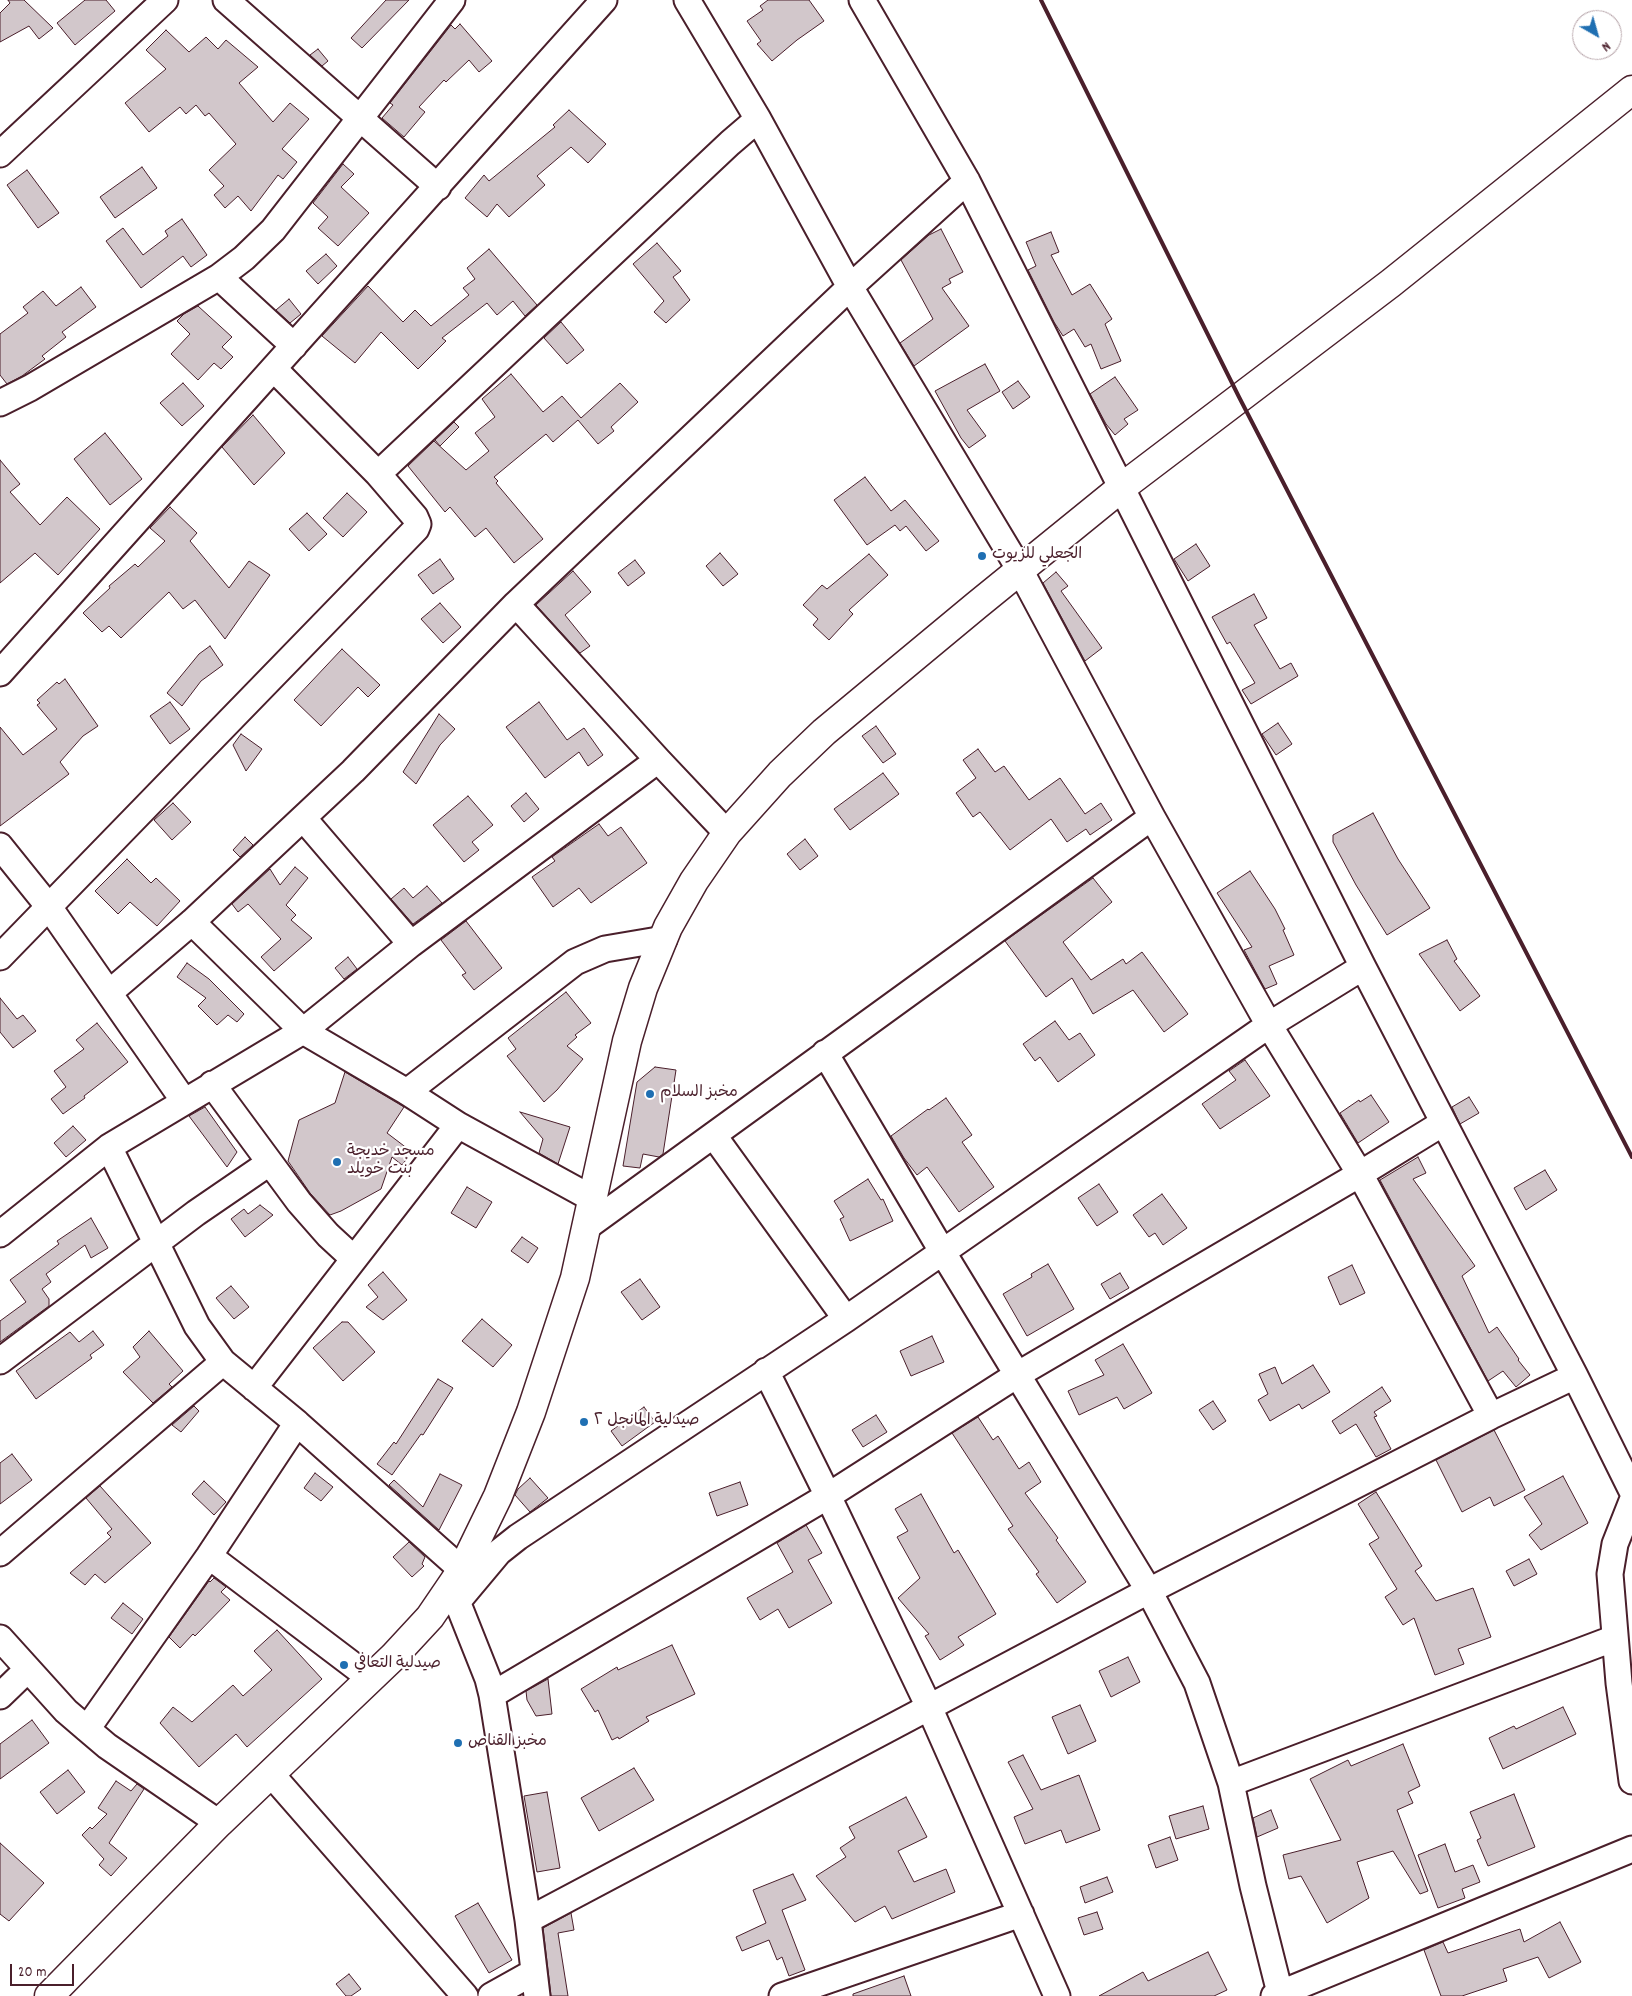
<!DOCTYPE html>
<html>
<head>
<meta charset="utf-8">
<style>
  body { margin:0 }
  #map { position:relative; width:1632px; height:1996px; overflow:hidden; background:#fff; font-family:Dekko,sans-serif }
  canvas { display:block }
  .north { position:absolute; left:1572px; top:10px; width:50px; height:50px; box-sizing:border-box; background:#fff; border:1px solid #b7a5aa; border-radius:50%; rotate:142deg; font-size:14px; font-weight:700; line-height:20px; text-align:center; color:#4a1f2b }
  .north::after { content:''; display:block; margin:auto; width:18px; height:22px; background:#1f6fb2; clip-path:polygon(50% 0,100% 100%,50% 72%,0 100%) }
  .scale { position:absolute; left:10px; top:1964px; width:64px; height:22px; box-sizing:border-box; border:2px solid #4a1f2b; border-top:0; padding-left:6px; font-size:15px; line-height:18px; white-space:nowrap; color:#4a1f2b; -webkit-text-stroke:4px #fff; paint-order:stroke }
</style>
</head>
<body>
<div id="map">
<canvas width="1632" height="1996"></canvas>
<div class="north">N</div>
<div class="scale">20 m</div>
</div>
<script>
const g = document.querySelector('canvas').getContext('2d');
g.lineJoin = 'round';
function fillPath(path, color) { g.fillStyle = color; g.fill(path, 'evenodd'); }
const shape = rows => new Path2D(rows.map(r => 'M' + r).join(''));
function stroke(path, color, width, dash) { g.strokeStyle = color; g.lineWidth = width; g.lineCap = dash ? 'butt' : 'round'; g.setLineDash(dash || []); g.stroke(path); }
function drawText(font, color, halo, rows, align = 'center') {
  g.font = font + ' Dekko,"Playpen Sans Arabic",sans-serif'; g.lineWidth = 4.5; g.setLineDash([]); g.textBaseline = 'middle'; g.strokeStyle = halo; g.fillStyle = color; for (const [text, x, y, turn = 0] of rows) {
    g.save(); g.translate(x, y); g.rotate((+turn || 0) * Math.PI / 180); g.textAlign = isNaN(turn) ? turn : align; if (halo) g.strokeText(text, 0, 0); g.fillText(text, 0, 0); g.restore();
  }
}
const building = shape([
  [8,0,24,0,53,28,39,39,29,26,0,42,0,13,10,3,8,0],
  [85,0,106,0,115,11,75,45,57,23,85,0],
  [386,0,409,0,362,48,351,38,386,0],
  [768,0,809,0,824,21,797,40,772,61,757,44,761,41,747,21,763,10,760,6,768,0],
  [460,24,492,61,479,72,469,60,446,82,444,80,419,107,425,112,404,137,382,118,393,105,390,103,451,25,455,29,460,24],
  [166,30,189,52,206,37,218,49,226,40,258,67,239,83,273,122,290,103,309,119,282,149,297,162,283,179,278,175,251,211,238,196,225,208,214,195,224,186,209,170,236,144,209,113,205,116,196,105,186,114,180,107,149,132,125,103,166,69,146,50,166,30],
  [318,49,328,61,322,66,310,55,318,49],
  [569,110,606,144,588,163,571,147,537,176,545,185,509,217,497,204,487,217,465,198,484,175,489,181,555,127,553,125,569,110],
  [343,164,354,174,341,187,369,213,338,246,318,228,328,217,313,203,343,164],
  [142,167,157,188,115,218,100,197,142,167],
  [27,170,59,213,38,228,7,185,27,170],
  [182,219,207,255,191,267,183,256,141,288,106,241,123,228,143,255,168,236,165,231,182,219],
  [941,229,963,272,949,279,951,283,942,288,969,326,914,366,900,343,933,319,901,260,929,235,941,229],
  [1051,232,1059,252,1051,255,1072,295,1090,284,1112,319,1105,324,1121,361,1101,369,1091,344,1085,347,1074,329,1063,336,1054,322,1028,270,1036,266,1026,242,1051,232],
  [657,243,681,271,673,277,690,300,666,323,654,312,664,301,633,264,657,243],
  [489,249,537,305,525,316,513,301,497,315,487,303,442,338,446,341,418,369,381,332,355,363,322,336,368,286,403,322,415,310,431,326,469,295,463,288,475,279,467,268,489,249],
  [326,254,337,266,318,284,306,271,326,254],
  [81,287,96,307,62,332,66,337,42,356,45,359,22,376,7,384,0,375,0,334,28,313,23,307,43,291,56,306,81,287],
  [289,299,301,314,290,323,276,310,289,299],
  [198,306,232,337,222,347,233,357,221,369,214,363,198,380,171,354,190,334,177,321,184,314,198,306],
  [561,322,584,350,567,364,544,338,561,322],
  [985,364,1000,391,967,410,986,436,969,448,961,438,935,391,985,364],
  [511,374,543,412,562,396,581,418,620,383,638,402,611,427,614,431,598,444,578,420,553,442,546,434,494,477,498,481,496,483,543,539,514,563,486,528,475,537,450,507,445,512,408,466,434,441,466,470,489,451,475,433,495,417,482,399,511,374],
  [1115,377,1138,410,1124,419,1128,424,1115,435,1106,424,1090,394,1115,377],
  [1018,381,1030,397,1013,409,1002,392,1018,381],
  [183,383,204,406,182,426,160,403,183,383],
  [253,415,285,453,254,485,222,447,253,415],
  [454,422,459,427,440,446,435,440,454,422],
  [105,433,142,479,110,505,74,459,105,433],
  [0,460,20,484,10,492,40,525,67,497,100,529,58,575,35,553,0,583,0,460],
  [865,477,891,511,905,500,939,541,926,551,906,526,900,531,895,525,867,545,834,500,865,477],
  [347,493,367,512,343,537,323,518,347,493],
  [170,507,197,533,190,541,229,588,249,561,270,575,225,639,195,600,183,609,169,592,121,638,109,626,102,632,83,613,110,588,109,586,135,564,138,567,165,541,150,528,170,507],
  [307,513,327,534,309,551,289,529,307,513],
  [1196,544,1210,566,1188,581,1174,559,1196,544],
  [720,553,738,574,723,586,706,566,720,553],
  [869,554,888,575,849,610,853,614,829,640,813,625,818,619,803,605,822,585,827,589,869,554],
  [440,559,454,579,433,594,418,575,440,559],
  [635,560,645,573,628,586,618,573,635,560],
  [573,571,591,592,565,615,590,646,580,653,536,605,573,571],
  [1056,572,1068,586,1061,591,1102,648,1085,661,1043,583,1056,572],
  [1254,594,1267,618,1254,625,1280,669,1291,663,1298,676,1251,704,1242,690,1255,683,1230,642,1227,644,1212,617,1254,594],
  [440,603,461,627,443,643,421,619,440,603],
  [210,646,223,665,201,681,182,706,167,693,199,654,210,646],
  [342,649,380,685,368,697,358,687,321,726,294,700,342,649],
  [65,679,98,726,83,736,60,762,69,774,0,826,0,727,23,755,57,729,37,705,40,703,37,700,57,682,59,684,65,679],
  [170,702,190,729,170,744,150,716,170,702],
  [539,702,567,740,584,728,603,755,588,766,579,752,545,778,506,727,539,702],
  [439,714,455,729,440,745,416,784,403,772,439,714],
  [1278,723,1292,744,1276,755,1262,734,1278,723],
  [876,726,896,754,883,763,862,736,876,726],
  [241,734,262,749,246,771,233,745,241,734],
  [978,749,995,772,1004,766,1029,800,1060,778,1085,814,1101,803,1112,820,1090,835,1086,829,1067,842,1051,819,1010,850,980,812,973,817,956,793,976,778,963,760,978,749],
  [883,773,899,794,850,830,834,809,883,773],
  [526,793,539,809,524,822,511,806,526,793],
  [468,796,493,825,472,842,479,850,464,862,433,825,468,796],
  [173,803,191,822,172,840,154,820,173,803],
  [1373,813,1398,859,1430,908,1387,935,1356,885,1333,842,1333,835,1373,813],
  [599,824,608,836,621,827,647,863,591,903,579,888,553,907,532,877,555,861,552,857,599,824],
  [245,837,253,845,240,857,233,850,245,837],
  [805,839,818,856,800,870,787,854,805,839],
  [127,859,151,883,156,878,180,901,157,926,130,902,118,914,95,891,127,859],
  [295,867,308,878,286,905,296,915,291,920,312,938,274,971,261,957,281,939,248,904,238,912,232,904,270,869,280,885,295,867],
  [1250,871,1275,909,1285,929,1283,930,1294,955,1269,966,1277,984,1265,989,1244,950,1252,947,1217,893,1250,871],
  [1093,878,1112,902,1063,942,1091,980,1123,959,1126,964,1142,952,1188,1014,1164,1032,1133,990,1093,1014,1072,978,1046,997,1005,941,1093,878],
  [427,886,442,903,413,924,391,899,404,888,413,898,427,886],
  [466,921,502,968,474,990,462,975,466,973,441,940,466,921],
  [1447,940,1457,959,1454,961,1480,996,1460,1011,1419,954,1447,940],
  [348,957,357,969,344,979,335,968,348,957],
  [187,963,209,979,244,1014,237,1022,228,1015,217,1025,198,1006,206,998,177,977,187,963],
  [566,992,591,1023,575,1035,577,1037,567,1046,583,1059,557,1090,544,1102,507,1056,516,1049,508,1038,566,992],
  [0,998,17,1019,23,1015,36,1031,13,1048,0,1032,0,998],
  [1055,1021,1069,1040,1080,1033,1095,1055,1058,1082,1040,1057,1035,1061,1023,1044,1055,1021],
  [97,1023,128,1062,84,1096,85,1098,63,1114,51,1099,66,1087,54,1071,84,1049,76,1040,97,1023],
  [1245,1060,1270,1096,1220,1129,1202,1104,1236,1080,1229,1071,1245,1060],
  [655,1067,676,1070,663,1154,659,1157,643,1154,640,1168,623,1166,637,1082,655,1067],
  [345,1072,404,1107,387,1133,412,1152,402,1165,392,1157,381,1189,341,1211,330,1215,310,1193,288,1161,299,1120,335,1103,345,1072],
  [1371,1095,1389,1122,1358,1143,1340,1113,1359,1100,1360,1102,1371,1095],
  [1469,1097,1479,1113,1460,1124,1452,1107,1469,1097],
  [946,1098,972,1135,962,1142,994,1187,959,1212,927,1167,917,1175,904,1158,891,1136,928,1109,929,1110,946,1098],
  [205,1107,237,1152,227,1167,189,1116,205,1107],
  [520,1112,570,1127,558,1164,539,1153,543,1139,520,1112],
  [73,1126,86,1140,66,1157,54,1143,73,1126],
  [1418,1157,1426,1173,1413,1179,1475,1266,1462,1276,1489,1333,1497,1327,1519,1359,1518,1360,1530,1375,1516,1387,1503,1371,1488,1381,1380,1180,1418,1157],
  [1545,1170,1557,1190,1526,1210,1514,1188,1545,1170],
  [868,1179,881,1200,883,1199,893,1221,850,1241,840,1219,844,1217,834,1201,868,1179],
  [1099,1184,1118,1212,1097,1226,1078,1198,1099,1184],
  [467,1187,492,1202,476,1228,451,1213,467,1187],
  [1162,1194,1187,1228,1163,1245,1155,1233,1149,1237,1133,1215,1162,1194],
  [260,1205,273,1215,245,1237,231,1219,244,1209,248,1214,260,1205],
  [91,1218,108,1248,91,1258,85,1245,46,1274,51,1282,42,1289,49,1299,49,1306,0,1342,0,1321,26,1302,10,1280,59,1244,57,1241,91,1218],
  [522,1237,538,1248,528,1263,511,1251,522,1237],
  [1048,1264,1074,1309,1027,1336,1003,1294,1032,1277,1031,1274,1048,1264],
  [1352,1265,1365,1293,1340,1305,1328,1277,1352,1265],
  [383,1272,407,1300,383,1320,366,1307,378,1297,368,1285,383,1272],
  [1120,1273,1129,1288,1110,1299,1101,1284,1120,1273],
  [640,1279,660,1307,642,1320,621,1292,640,1279],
  [231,1286,249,1307,234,1319,216,1298,231,1286],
  [482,1319,512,1345,493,1367,462,1341,482,1319],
  [342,1322,348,1322,375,1352,343,1381,313,1348,342,1322],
  [93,1331,104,1345,90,1355,92,1358,36,1399,16,1371,70,1332,79,1342,93,1331],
  [149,1331,183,1371,169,1384,172,1387,153,1403,123,1372,140,1357,133,1347,149,1331],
  [932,1336,944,1362,911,1376,900,1351,932,1336],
  [1123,1344,1152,1393,1124,1409,1117,1397,1079,1415,1068,1391,1104,1375,1095,1360,1123,1344],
  [1313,1365,1330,1392,1302,1409,1299,1404,1270,1421,1258,1400,1268,1394,1259,1374,1275,1367,1282,1384,1313,1365],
  [438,1379,453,1388,423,1435,421,1434,392,1475,377,1464,394,1442,396,1444,438,1379],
  [1382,1387,1391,1401,1374,1412,1377,1416,1374,1417,1391,1449,1376,1457,1356,1424,1340,1434,1332,1421,1382,1387],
  [1213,1401,1226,1421,1213,1430,1199,1410,1213,1401],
  [194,1406,199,1411,181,1432,172,1425,194,1406],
  [644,1407,655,1422,622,1446,611,1431,644,1407],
  [876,1415,887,1432,863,1447,852,1430,876,1415],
  [978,1417,993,1440,998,1436,1019,1469,1029,1462,1041,1482,1025,1493,1058,1538,1056,1540,1086,1582,1057,1603,1036,1574,1039,1572,1008,1529,1013,1526,952,1433,978,1417],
  [1494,1430,1525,1490,1494,1506,1490,1497,1462,1512,1436,1460,1494,1430],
  [12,1454,32,1480,0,1504,0,1463,12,1454],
  [315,1473,333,1487,321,1501,304,1488,315,1473],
  [440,1474,462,1485,439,1530,389,1485,394,1480,423,1507,440,1474],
  [1563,1476,1588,1523,1541,1550,1529,1535,1542,1524,1524,1497,1563,1476],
  [530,1478,548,1498,530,1512,515,1495,518,1489,530,1478],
  [204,1481,226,1502,214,1515,192,1494,204,1481],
  [740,1482,748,1505,717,1516,709,1493,740,1482],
  [100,1486,151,1543,105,1583,95,1574,85,1585,70,1573,111,1537,107,1533,112,1529,86,1498,100,1486],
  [1376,1492,1422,1566,1415,1571,1436,1601,1473,1588,1491,1637,1458,1649,1464,1664,1435,1675,1414,1618,1403,1625,1385,1597,1397,1589,1369,1544,1379,1538,1358,1504,1376,1492],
  [921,1494,954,1553,958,1550,996,1614,958,1637,964,1645,940,1660,925,1636,929,1634,898,1598,920,1578,897,1537,908,1531,895,1509,921,1494],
  [806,1525,822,1553,808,1560,832,1603,789,1628,778,1609,760,1620,747,1598,793,1572,777,1543,806,1525],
  [409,1542,425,1557,422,1564,424,1566,412,1577,393,1557,409,1542],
  [1529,1559,1537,1574,1514,1586,1506,1571,1529,1559],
  [214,1578,226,1587,221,1592,230,1600,195,1636,193,1634,180,1648,169,1637,209,1581,210,1582,214,1578],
  [123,1603,143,1619,132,1634,111,1618,123,1603],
  [277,1630,322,1679,247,1747,236,1734,199,1767,160,1723,173,1707,192,1722,233,1685,243,1696,272,1670,254,1651,277,1630],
  [672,1645,695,1694,646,1717,649,1721,619,1739,618,1737,612,1740,598,1710,595,1712,581,1689,617,1667,618,1670,672,1645],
  [1128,1657,1140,1682,1111,1697,1099,1671,1128,1657],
  [548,1679,552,1714,536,1716,527,1700,526,1691,548,1679],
  [1080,1705,1096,1741,1068,1754,1052,1717,1080,1705],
  [1563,1707,1576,1734,1503,1769,1489,1738,1514,1726,1516,1729,1563,1707],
  [32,1720,49,1743,0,1779,0,1744,32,1720],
  [1403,1744,1420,1786,1408,1792,1413,1803,1397,1810,1428,1891,1420,1894,1393,1851,1357,1862,1369,1898,1327,1923,1301,1876,1289,1879,1283,1855,1341,1840,1310,1779,1348,1760,1351,1766,1403,1744],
  [1023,1755,1041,1790,1079,1775,1100,1830,1066,1843,1061,1830,1025,1844,1014,1817,1033,1809,1008,1762,1023,1755],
  [634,1768,654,1800,599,1831,581,1798,634,1768],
  [68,1770,85,1792,57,1814,40,1792,68,1770],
  [116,1781,131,1791,137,1784,144,1789,109,1843,127,1858,111,1876,99,1865,104,1859,82,1835,90,1827,92,1829,107,1814,98,1808,116,1781],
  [547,1792,560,1868,537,1872,524,1796,547,1792],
  [1514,1794,1535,1847,1488,1866,1477,1840,1481,1838,1470,1812,1514,1794],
  [906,1797,927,1837,898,1851,914,1882,946,1869,955,1892,892,1919,885,1906,855,1922,816,1876,846,1857,840,1848,855,1838,849,1827,906,1797],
  [1203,1806,1209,1829,1176,1839,1169,1816,1203,1806],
  [1271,1810,1278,1828,1257,1837,1253,1818,1271,1810],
  [1170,1837,1178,1860,1156,1868,1148,1845,1170,1837],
  [0,1843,44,1883,9,1921,0,1914,0,1843],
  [1445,1844,1455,1872,1473,1865,1480,1882,1462,1889,1465,1898,1438,1908,1418,1855,1445,1844],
  [793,1874,806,1900,782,1910,805,1970,789,1976,782,1957,777,1960,769,1940,742,1951,736,1937,766,1923,753,1890,793,1874],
  [1107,1877,1113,1892,1085,1903,1080,1887,1107,1877],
  [478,1903,512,1960,489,1973,455,1916,478,1903],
  [1097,1912,1103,1929,1084,1935,1078,1918,1097,1912],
  [571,1913,574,1930,558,1933,568,1996,551,1996,543,1928,571,1913],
  [1560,1922,1581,1962,1549,1978,1538,1957,1503,1969,1507,1981,1462,1996,1441,1996,1424,1950,1443,1942,1448,1953,1520,1929,1524,1942,1560,1922],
  [1208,1952,1227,1990,1214,1996,1099,1996,1143,1972,1148,1981,1208,1952],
  [349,1974,361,1989,351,1996,346,1996,336,1984,349,1974],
  [904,1976,911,1996,853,1996,853,1994,904,1976]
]);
const street = shape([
  [226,0,438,187],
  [687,0,758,119,850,287,1020,570,1152,817,1269,1025,1360,1174,1491,1416],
  [862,0,967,181,1363,967,1575,1376,1632,1491],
  [0,154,165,0],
  [219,277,294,346],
  [0,403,30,388,219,277,244,258,273,230,452,0],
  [378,474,730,143,758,119],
  [516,604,658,760,727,833],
  [0,673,604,0],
  [303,818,411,944],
  [0,846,49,907,184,1101],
  [192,922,303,1031,407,1092,458,1125,593,1199],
  [0,957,416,529,418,524,415,517,378,474,274,369],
  [109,993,192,922,353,771,516,604,850,287,967,181],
  [825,1053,942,1251,1149,1591,1197,1683,1231,1783,1253,1886,1280,1993],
  [212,1084,299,1202,328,1235,354,1259],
  [407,1092,575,962,605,949,664,939],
  [714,1136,846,1319],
  [109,1147,197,1326,223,1362,297,1423,462,1570],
  [588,1226,1152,817],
  [0,1234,109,1147,303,1031,411,944,658,760],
  [0,1361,196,1213,269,1163],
  [766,1371,828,1496,929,1707,1057,1996],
  [254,1388,458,1125],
  [1632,1501,1615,1544,1610,1574,1619,1683,1632,1781],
  [0,1553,223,1362],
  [209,1556,370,1678],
  [451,1586,488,1679,492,1695,528,1920,537,1996],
  [458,1601,499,1552,518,1537,846,1319,1269,1025,1363,967],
  [0,1638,66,1711,87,1729,107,1746,219,1823],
  [492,1695,828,1496,1017,1375,1360,1174,1443,1123],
  [0,1696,28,1669],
  [87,1729,209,1556,297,1423],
  [271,1774,465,1996],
  [1231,1783,1615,1638],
  [528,1920,1135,1598,1491,1416,1575,1376],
  [491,1996,534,1972],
  [782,1996,1021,1914],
  [1274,1996,1632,1849]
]);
const secondary = shape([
  [49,1996,219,1823,393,1657,430,1617,462,1570,498,1496,531,1412,575,1278,627,1041,643,988,668,927,694,881,727,833,780,774,824,732,977,605,1121,488,1391,283,1632,90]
]);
const rail = shape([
  [1041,0,1239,397,1632,1157]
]);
const markers = [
  [982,556,5,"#1f6fb2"],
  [650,1094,5,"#1f6fb2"],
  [337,1162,5,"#1f6fb2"],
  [584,1422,5,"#1f6fb2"],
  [344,1665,5,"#1f6fb2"],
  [458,1743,5,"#1f6fb2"]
];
const poiNames = [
  ["الجعلي للزيوت",992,556],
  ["مخبز السلام",660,1094],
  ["مسجد خديجة",347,1153],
  ["بنت خويلد",347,1171],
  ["صيدلية المانجل ٢",594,1422],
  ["صيدلية التعافي",354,1665],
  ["مخبز القناص",468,1743]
];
fillPath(building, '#d2c7cb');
stroke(building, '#4a1f2b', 1);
stroke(street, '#4a1f2b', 29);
stroke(secondary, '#4a1f2b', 31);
stroke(street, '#fff', 25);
stroke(secondary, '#fff', 28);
stroke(rail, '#4a1f2b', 4);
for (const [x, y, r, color] of markers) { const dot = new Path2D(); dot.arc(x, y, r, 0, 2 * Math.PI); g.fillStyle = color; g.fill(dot); stroke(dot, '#fff', 2); }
drawText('16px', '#4a1f2b', '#fff', poiNames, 'left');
</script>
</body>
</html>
